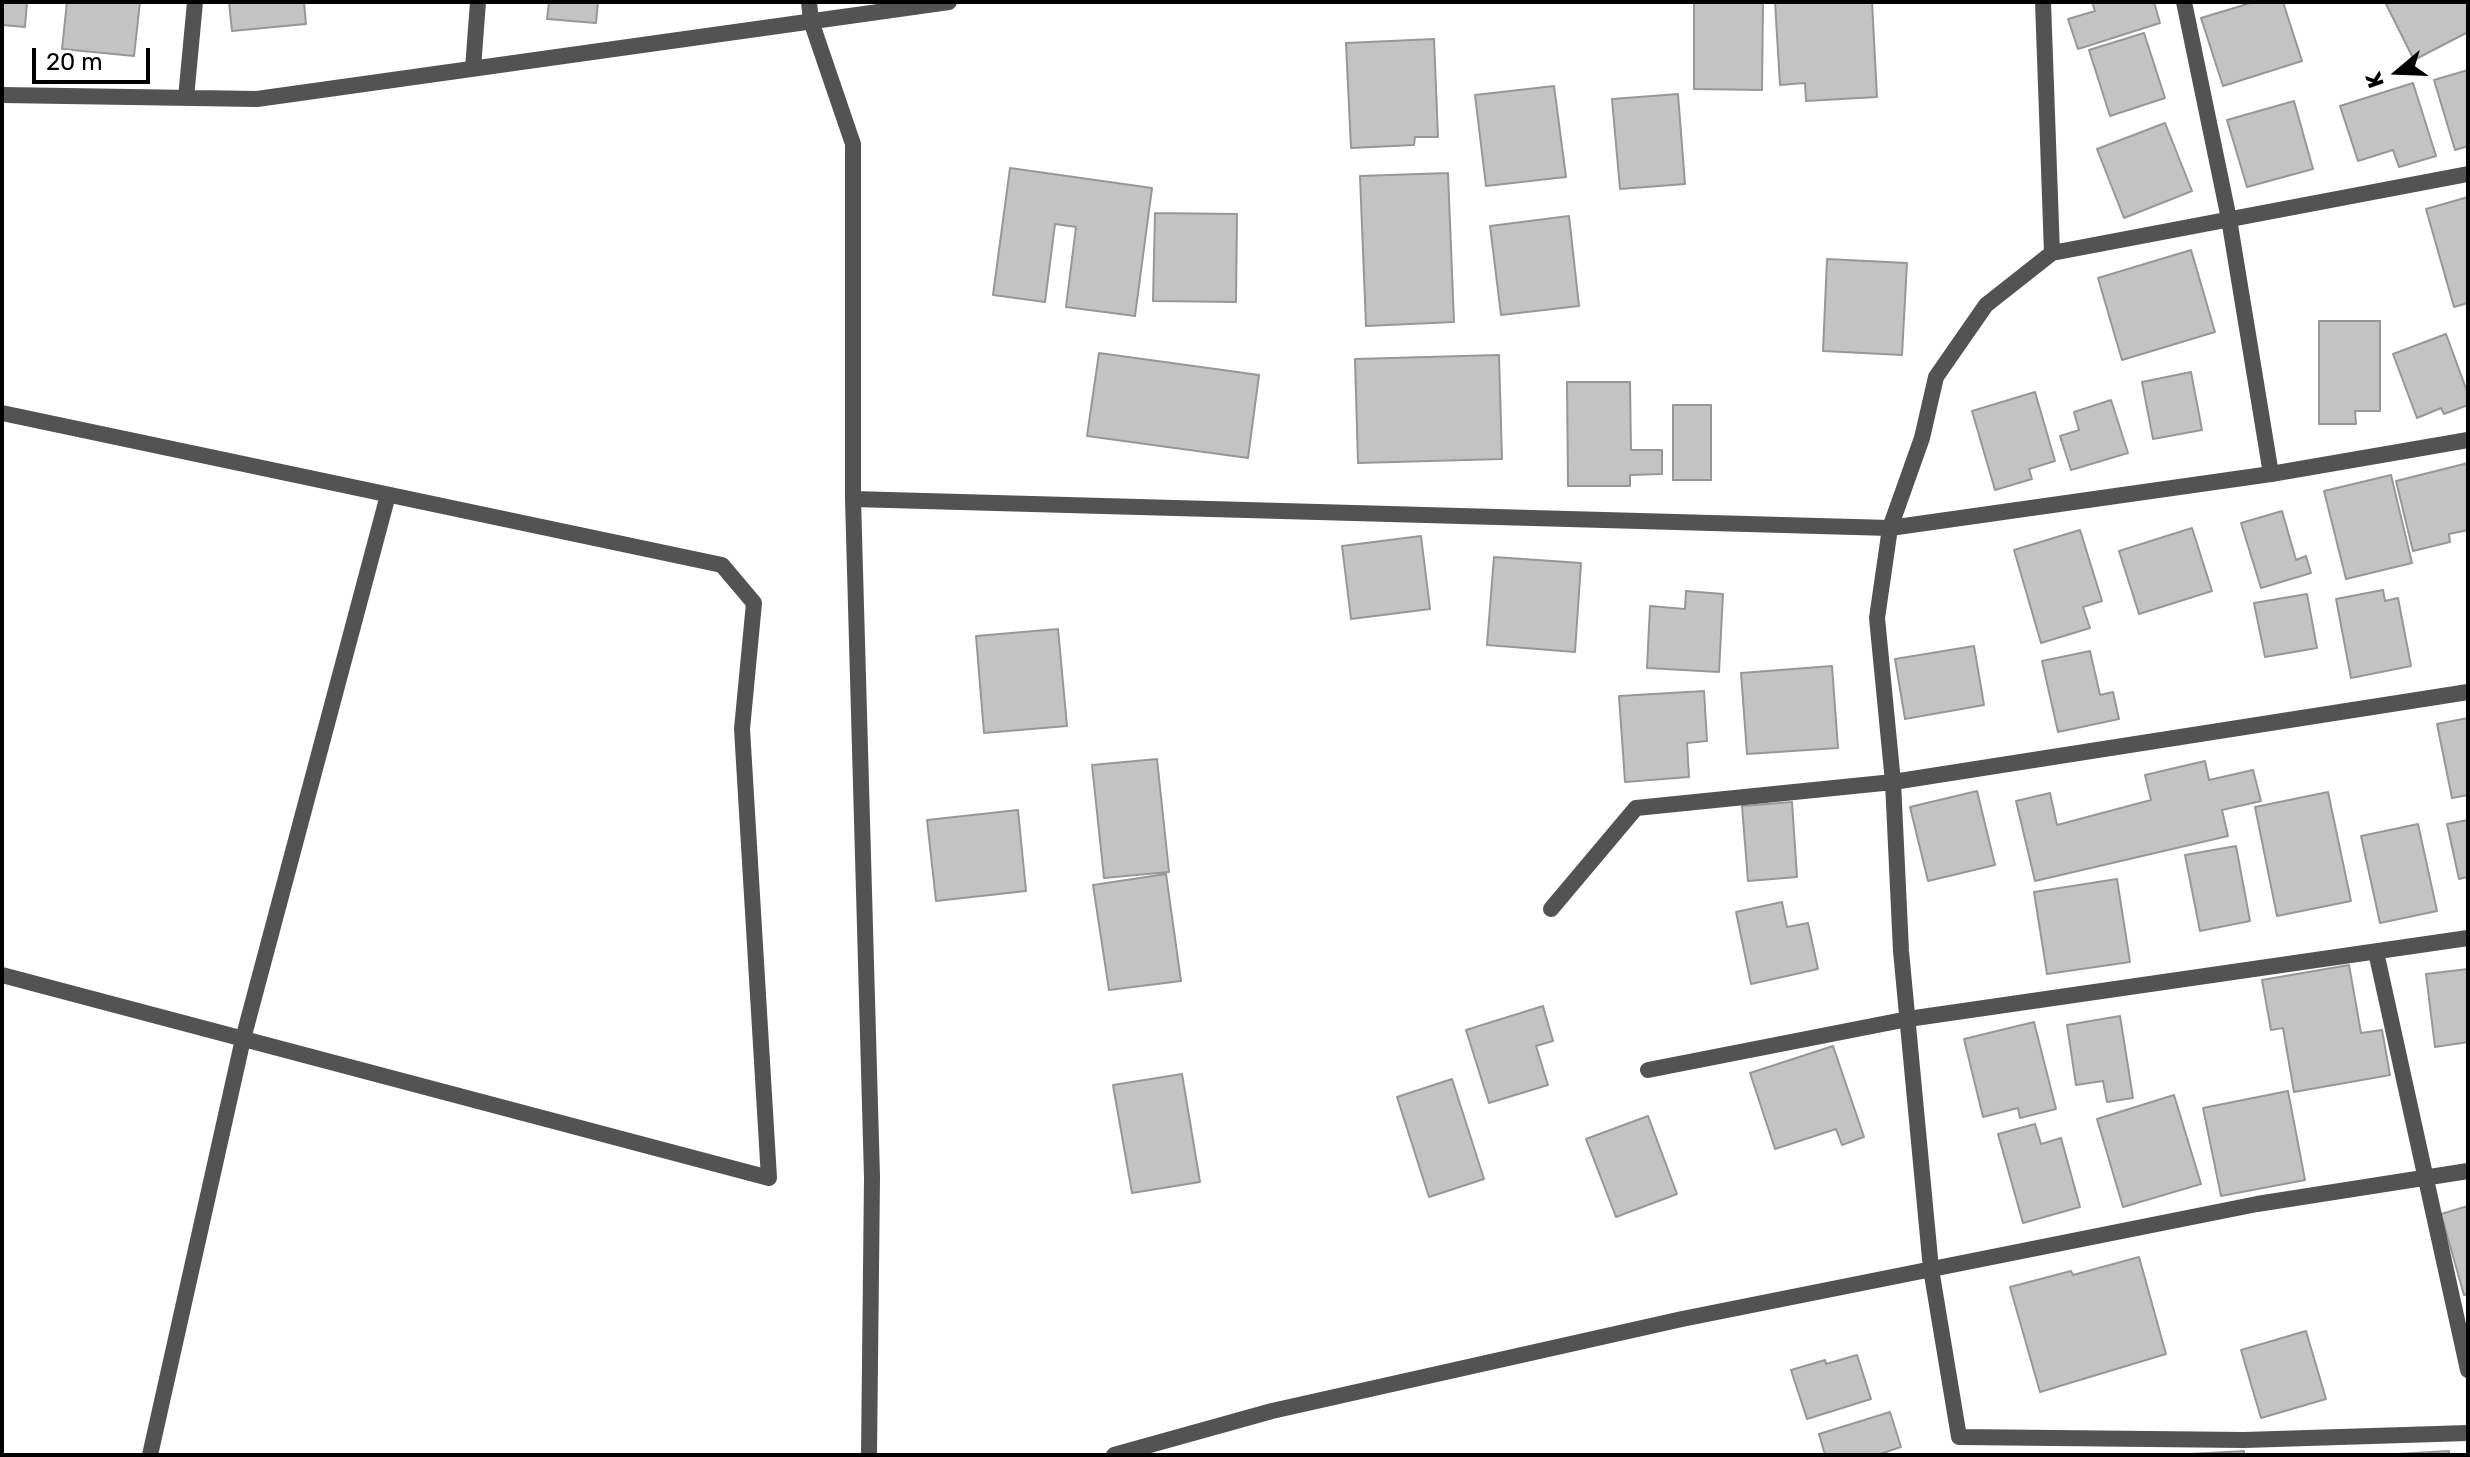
<!DOCTYPE html>
<html>
<head>
<meta charset="utf-8">
<style>
  body { margin:0 }
  #map { position:relative; width:2470px; height:1457px; overflow:hidden; background:#fff; font-family:Rubik,sans-serif }
  canvas { display:block }
  .frame { position:absolute; inset:0; border:4px solid #000; pointer-events:none }
  .north { position:absolute; left:2358px; top:32px; width:80px; height:80px; -webkit-text-stroke:6px #fff; paint-order:stroke; rotate:251deg; font-size:22px; font-weight:700; line-height:32px; text-align:center; color:#000 }
  .north::after { content:''; display:block; margin:auto; width:28px; height:36px; background:#000; clip-path:polygon(50% 0,100% 100%,50% 72%,0 100%) }
  .scale { position:absolute; left:32px; top:48px; width:118px; height:36px; box-sizing:border-box; border:4px solid #000; border-top:0; padding-left:10px; font-size:24px; line-height:28px; white-space:nowrap; color:#000; -webkit-text-stroke:6px #fff; paint-order:stroke }
</style>
</head>
<body>
<div id="map">
<canvas width="2470" height="1457"></canvas>
<div class="frame"></div>
<div class="north">K</div>
<div class="scale">20 m</div>
</div>
<script>
const g = document.querySelector('canvas').getContext('2d');
g.lineJoin = 'round';
function fillPath(path, color) { g.fillStyle = color; g.fill(path, 'evenodd'); }
const shape = rows => new Path2D(rows.map(r => 'M' + r).join(''));
function stroke(path, color, width, dash) { g.strokeStyle = color; g.lineWidth = width; g.lineCap = dash ? 'butt' : 'round'; g.setLineDash(dash || []); g.stroke(path); }
const building = shape([
  [2,2,27,2,25,27,2,25,2,2],
  [67,2,140,2,134,56,62,49,67,2],
  [229,2,304,2,306,24,232,31,229,2],
  [549,2,598,2,596,23,547,19,549,2],
  [1694,2,1763,2,1762,90,1694,89,1694,2],
  [1775,2,1872,2,1877,97,1806,101,1805,83,1780,85,1775,2],
  [2092,2,2154,2,2160,23,2078,49,2068,19,2095,11,2092,2],
  [2254,2,2283,2,2302,61,2223,86,2201,18,2254,2],
  [2385,2,2468,2,2468,32,2414,60,2385,2],
  [2144,33,2165,98,2110,116,2089,50,2144,33],
  [1434,39,1438,137,1415,137,1414,145,1351,148,1346,43,1434,39],
  [2468,70,2468,146,2455,150,2434,80,2468,70],
  [2413,83,2436,156,2399,167,2393,150,2358,161,2340,106,2413,83],
  [1554,86,1566,177,1486,186,1475,95,1554,86],
  [1678,94,1685,184,1620,189,1612,99,1678,94],
  [2294,101,2313,169,2247,187,2227,120,2294,101],
  [2165,123,2192,191,2124,218,2097,149,2165,123],
  [1010,168,1152,188,1135,316,1066,307,1076,227,1055,224,1045,302,993,295,1010,168],
  [1448,173,1454,322,1366,326,1360,176,1448,173],
  [2468,197,2468,303,2454,307,2426,209,2468,197],
  [1155,213,1237,214,1236,302,1153,301,1155,213],
  [1569,216,1579,306,1501,315,1490,226,1569,216],
  [2191,250,2215,332,2122,360,2098,278,2191,250],
  [1827,259,1907,263,1902,355,1823,351,1827,259],
  [2319,321,2380,321,2380,411,2355,411,2356,424,2319,424,2319,321],
  [2446,334,2468,394,2468,405,2444,414,2441,408,2417,418,2393,354,2446,334],
  [1099,353,1259,375,1248,458,1087,436,1099,353],
  [1499,355,1502,459,1358,463,1355,359,1499,355],
  [2191,372,2202,430,2153,439,2142,382,2191,372],
  [1567,382,1630,382,1631,450,1662,450,1662,474,1630,475,1630,486,1568,486,1567,382],
  [2035,392,2055,461,2029,469,2032,479,1995,490,1972,411,2035,392],
  [2111,400,2128,453,2071,470,2060,436,2079,430,2074,412,2111,400],
  [1673,405,1711,405,1711,480,1673,480,1673,405],
  [2468,463,2468,530,2449,534,2450,542,2413,551,2396,481,2468,463],
  [2391,475,2412,563,2346,579,2324,491,2391,475],
  [2282,511,2296,560,2306,556,2311,573,2261,588,2241,523,2282,511],
  [2192,528,2212,591,2139,614,2119,551,2192,528],
  [2080,530,2102,601,2083,607,2090,628,2041,643,2014,550,2080,530],
  [1421,536,1430,609,1351,619,1342,546,1421,536],
  [1494,557,1581,563,1575,652,1487,645,1494,557],
  [2383,590,2385,601,2398,598,2411,666,2351,678,2336,599,2383,590],
  [1686,591,1723,594,1719,672,1647,668,1650,606,1685,609,1686,591],
  [2307,594,2317,648,2265,657,2254,603,2307,594],
  [1058,629,1067,726,984,733,976,636,1058,629],
  [1974,646,1984,705,1905,719,1895,659,1974,646],
  [2090,651,2100,695,2113,692,2119,719,2058,732,2042,661,2090,651],
  [1832,666,1838,748,1747,754,1741,673,1832,666],
  [1704,691,1707,741,1687,743,1689,777,1625,782,1619,696,1704,691],
  [2468,718,2468,795,2452,798,2437,724,2468,718],
  [1157,759,1169,872,1104,878,1092,765,1157,759],
  [2205,761,2209,780,2253,770,2261,801,2222,810,2228,836,2035,881,2016,801,2050,793,2057,825,2151,800,2145,775,2205,761],
  [1977,791,1995,865,1928,881,1910,807,1977,791],
  [2328,792,2351,901,2277,916,2255,807,2328,792],
  [1792,802,1797,877,1748,881,1742,806,1792,802],
  [1018,810,1026,891,936,901,927,820,1018,810],
  [2468,820,2468,877,2459,879,2447,824,2468,820],
  [2418,824,2437,911,2380,923,2361,836,2418,824],
  [2236,846,2250,921,2200,931,2185,855,2236,846],
  [1166,874,1181,981,1109,990,1093,885,1166,874],
  [2117,879,2130,962,2047,974,2034,892,2117,879],
  [1782,902,1787,927,1808,923,1818,969,1751,984,1736,912,1782,902],
  [2349,965,2361,1033,2382,1030,2390,1075,2294,1092,2283,1028,2271,1030,2262,980,2349,965],
  [2468,969,2468,1042,2435,1047,2426,974,2468,969],
  [1543,1006,1553,1041,1536,1046,1548,1085,1489,1103,1466,1030,1543,1006],
  [2120,1016,2133,1098,2107,1102,2103,1081,2076,1085,2067,1025,2120,1016],
  [2034,1022,2056,1109,2020,1118,2018,1108,1983,1117,1964,1039,2034,1022],
  [1833,1046,1864,1137,1842,1145,1836,1129,1775,1149,1750,1073,1833,1046],
  [1182,1074,1200,1182,1132,1193,1113,1085,1182,1074],
  [1452,1079,1484,1179,1429,1197,1397,1097,1452,1079],
  [2288,1091,2305,1180,2221,1196,2203,1108,2288,1091],
  [2174,1095,2201,1184,2123,1207,2097,1119,2174,1095],
  [1648,1116,1677,1194,1616,1217,1586,1139,1648,1116],
  [2035,1124,2041,1144,2061,1138,2080,1207,2023,1223,1998,1134,2035,1124],
  [2468,1206,2468,1294,2464,1295,2441,1214,2468,1206],
  [2139,1257,2166,1354,2040,1392,2010,1287,2071,1271,2073,1275,2139,1257],
  [2306,1331,2326,1399,2261,1418,2241,1350,2306,1331],
  [1857,1355,1871,1399,1807,1419,1791,1370,1825,1360,1826,1364,1857,1355],
  [1890,1412,1901,1447,1877,1455,1825,1455,1819,1434,1890,1412],
  [2244,1451,2244,1455,2173,1455,2244,1451],
  [2449,1451,2449,1455,2380,1455,2449,1451]
]);
const street = shape([
  [809,2,811,21,853,144,853,499,872,1177,869,1455],
  [2043,2,2052,253],
  [2184,2,2229,219,2271,474],
  [473,68,478,2],
  [2,95,257,99,949,2],
  [186,98,195,2],
  [2468,174,2052,253,1986,305,1936,377,1922,438,1890,528,1877,618,1893,782,1901,951,1931,1269,1959,1437,2244,1440,2468,1433],
  [2,413,722,565,754,603,742,729,769,1178,2,975],
  [853,499,1890,528,2271,474,2468,440],
  [1551,909,1636,808,1893,782,2468,692],
  [2376,952,2468,1370],
  [1648,1070,1908,1019,2468,938],
  [150,1455,243,1039,388,495],
  [1114,1455,1272,1411,1682,1319,2257,1204,2468,1171]
]);
fillPath(building, '#c3c3c3');
stroke(building, '#979797', 2);
stroke(street, '#535353', 16);
</script>
</body>
</html>
